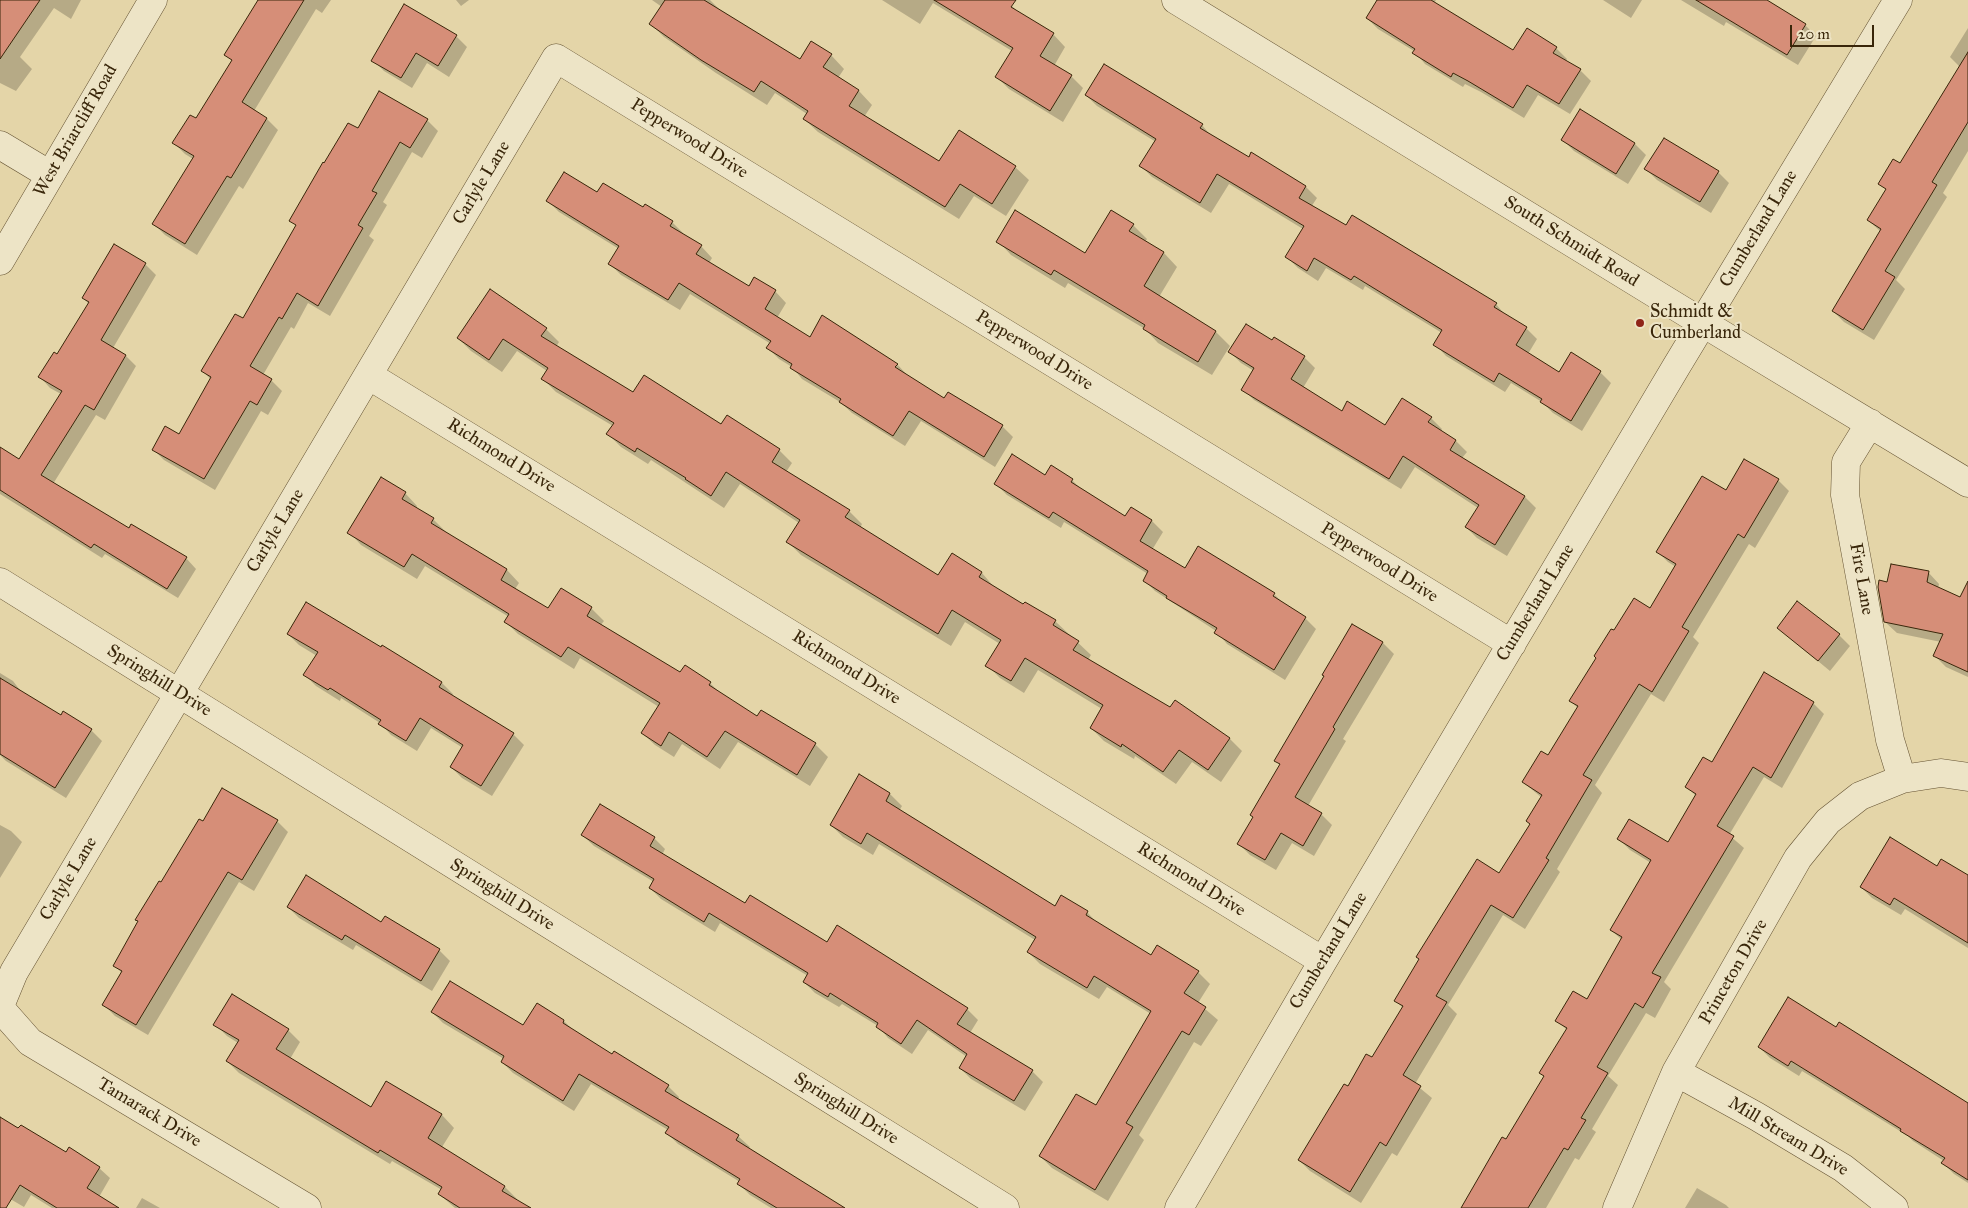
<!DOCTYPE html>
<html>
<head>
<meta charset="utf-8">
<style>
  body { margin:0 }
  #map { position:relative; width:1968px; height:1208px; overflow:hidden; background:#e4d5a8; font-family:"IM FELL Great Primer",serif }
  canvas { display:block }
  .scale { position:absolute; left:1790px; top:25px; width:84px; height:22px; box-sizing:border-box; border:2px solid #39260a; border-top:0; padding-left:6px; font-size:15px; line-height:18px; white-space:nowrap; color:#39260a; -webkit-text-stroke:4px #ede4c6; paint-order:stroke }
</style>
</head>
<body>
<div id="map">
<canvas width="1968" height="1208"></canvas>
<div class="scale">20 m</div>
</div>
<script>
const g = document.querySelector('canvas').getContext('2d');
g.lineJoin = 'round';
function fillPath(path, color) { g.fillStyle = color; g.fill(path, 'evenodd'); }
const shape = rows => new Path2D(rows.map(r => 'M' + r).join(''));
function stroke(path, color, width, dash) { g.strokeStyle = color; g.lineWidth = width; g.lineCap = dash ? 'butt' : 'round'; g.setLineDash(dash || []); g.stroke(path); }
function drawText(font, color, halo, rows, align = 'center') {
  g.font = font + ' "IM FELL Great Primer",serif'; g.lineWidth = 4; g.setLineDash([]); g.textBaseline = 'middle'; g.strokeStyle = halo; g.fillStyle = color; for (const [text, x, y, turn = 0] of rows) {
    g.save(); g.translate(x, y); g.rotate((+turn || 0) * Math.PI / 180); g.textAlign = isNaN(turn) ? turn : align; if (halo) g.strokeText(text, 0, 0); g.fillText(text, 0, 0); g.restore();
  }
}
const shadow = shape([
  [0,0,81,0,71,19,54,8,20,57,32,69,16,91,0,83],
  [269,0,331,0,322,13,316,9,254,111,267,119,278,130,243,189,239,186,197,255,165,235,154,224,193,159,185,154,174,143,197,120,232,61,226,55],
  [456,0,469,0,461,6],
  [652,0,710,0,724,14,800,60,811,43,831,55,844,69,838,78,859,91,872,105,864,117,940,163,960,132,1015,167,1029,180,1006,216,974,196,959,219,818,132,804,119,807,114,775,93,767,105,716,73,664,37,651,24,662,7],
  [882,0,1002,0,1012,6,1020,14,1053,34,1065,47,1054,66,1071,76,1083,88,1063,122,1009,89,997,77,1012,51,933,3,920,24],
  [1378,0,1436,0,1434,3,1514,52,1556,48,1567,59,1565,62,1580,70,1591,81,1570,114,1538,95,1524,118,1481,92,1465,84,1463,87,1425,64,1414,51,1378,29,1367,18],
  [1603,0,1642,0,1631,18],
  [1681,0,1765,0,1805,25,1816,36,1798,65,1726,22,1724,26],
  [1968,28,1968,151,1943,193,1947,197,1896,280,1905,289,1874,340,1844,322,1833,311,1881,232,1868,220,1886,190,1880,183,1901,165,1960,67,1950,57],
  [456,36,467,47,449,77,427,63,412,88,384,71,373,60],
  [1086,95,1202,125,1212,137,1249,159,1306,187,1317,198,1311,207,1346,227,1496,304,1506,316,1526,328,1537,339,1528,354,1560,374,1571,354,1600,372,1611,383,1582,431,1553,413,1542,402,1511,383,1505,392,1446,356,1435,344,1442,333,1365,286,1363,290,1326,268,1318,281,1298,268,1287,257,1303,229,1229,184,1211,213,1152,177,1141,166,1156,142,1097,106],
  [1581,111,1635,144,1646,155,1628,184,1574,151,1563,140],
  [427,120,438,131,422,158,412,152,383,202,387,205,369,236,374,240,330,316,308,303,294,329,291,327,263,375,271,380,282,391,268,415,261,411,215,490,164,460,153,449,179,436,211,380,203,371,243,320,297,226,291,220,358,130],
  [1646,169,1718,172,1729,183,1711,213,1657,180],
  [598,194,643,209,672,222,683,233,682,235,701,246,712,258,709,263,749,288,754,279,775,291,786,303,777,318,810,338,897,364,908,376,945,400,1002,426,1013,437,995,467,921,421,905,446,852,413,840,402,802,379,792,367,779,359,768,348,771,344,690,294,680,310,621,275,610,264,619,249,559,212,548,201],
  [1112,212,1133,225,1147,239,1145,242,1164,253,1177,267,1159,297,1216,332,1230,346,1212,375,1158,343,1145,329,1068,283,1065,288,1011,255,998,241,1086,255],
  [145,264,156,275,113,348,126,356,136,366,105,420,96,415,53,484,129,530,186,558,196,569,178,598,105,554,102,558,0,494,0,449,20,461,61,394,50,388,40,377,58,356,89,304,83,298],
  [546,329,559,342,556,347,633,393,721,426,727,416,779,450,792,463,786,472,849,511,862,524,860,528,939,577,952,555,982,573,994,587,1024,606,1055,621,1091,655,1088,660,1171,709,1230,739,1242,751,1221,782,1192,762,1176,784,1135,756,1134,759,1104,741,1091,728,1102,709,1038,670,1024,693,1000,678,987,665,1000,644,965,622,951,646,801,555,788,542,799,523,740,484,724,508,651,460,648,464,621,447,608,434,613,426,556,392,543,379,547,371,517,351,502,372,471,351,458,338],
  [1272,341,1304,357,1315,368,1303,388,1342,413,1386,427,1431,418,1442,429,1441,431,1456,441,1467,452,1462,458,1525,497,1536,508,1507,556,1477,538,1466,527,1478,508,1415,467,1401,489,1254,400,1243,389,1254,371,1241,363,1230,352],
  [1046,476,1072,480,1083,491,1125,518,1131,509,1152,521,1163,532,1152,550,1186,570,1274,594,1275,595,1272,595,1269,601,1275,595,1285,605,1305,618,1316,629,1285,680,1227,644,1216,631,1155,591,1144,580,1148,574,1064,522,1061,528,1007,495,996,484],
  [1778,480,1789,491,1755,548,1749,544,1693,637,1699,643,1664,702,1651,694,1595,785,1602,793,1557,869,1560,872,1525,929,1503,915,1448,1005,1457,1014,1415,1084,1432,1098,1397,1156,1392,1153,1361,1203,1310,1171,1299,1160,1348,1087,1373,1059,1403,1008,1395,1000,1500,875,1531,824,1542,798,1523,782,1548,757,1578,708,1570,701,1615,632,1651,610,1676,567,1668,562,1657,551,1726,492],
  [405,493,417,506,416,509,433,519,446,532,445,533,507,570,519,583,515,589,548,609,591,608,604,621,600,626,681,674,710,683,722,695,758,718,762,712,815,744,828,757,810,786,738,742,720,769,682,744,674,757,655,745,642,733,659,707,580,658,574,669,518,634,506,622,509,617,425,566,417,579,361,545,349,532],
  [1928,572,1939,584,1938,589,1968,602,1968,677,1946,667,1935,656,1941,642,1897,633,1885,622,1888,583],
  [1353,625,1383,643,1394,654,1343,739,1346,741,1308,806,1321,814,1332,825,1314,856,1292,843,1276,870,1250,855,1239,844,1281,766,1276,761],
  [1778,628,1839,635,1850,646,1830,671],
  [288,634,381,649,383,647,442,683,453,694,452,696,513,734,524,745,492,796,462,778,451,767,463,748,431,728,417,751,391,735,380,723,341,698,340,701,316,686,305,675,317,656,299,645],
  [0,673,13,681,23,694,61,717,91,730,102,741,66,798,6,761,0,755],
  [1764,674,1813,703,1824,714,1782,788,1764,777,1729,835,1744,848,1664,982,1671,989,1655,1018,1646,1013,1608,1076,1618,1085,1592,1129,1596,1132,1579,1160,1575,1158,1546,1208,1463,1208,1506,1141,1545,1077,1541,1073,1567,1030,1557,1021,1587,1000,1622,940,1611,930,1651,863,1630,850,1619,839,1669,844,1696,796,1687,787,1712,764],
  [860,776,890,794,902,806,899,811,1055,908,1087,912,1099,925,1151,957,1198,972,1210,984,1198,1003,1218,1020,1201,1046,1194,1042,1139,1135,1144,1140,1108,1201,1052,1168,1040,1156,1096,1107,1151,1014,1107,987,1099,999,1040,964,1028,952,1035,940,879,844,873,855,843,837,831,825],
  [277,821,288,832,254,891,239,882,148,1035,115,1016,104,1005,122,973,114,965,139,922,137,920,203,823],
  [0,825,11,831,22,842,0,878],
  [582,835,654,838,665,849,662,855,745,905,827,944,838,927,967,1009,978,1020,970,1033,1032,1071,1043,1082,1025,1111,971,1079,960,1068,967,1057,928,1030,912,1054,888,1038,878,1026,842,1004,839,1007,815,993,804,982,808,976,720,923,715,932,661,899,650,888,654,882,594,846],
  [1937,868,1968,877,1968,948,1905,909,1901,915,1872,898,1861,887],
  [288,907,439,950,450,961,432,991,356,945,353,950,299,918],
  [432,1012,524,1027,564,1021,574,1031,613,1055,668,1086,679,1097,678,1100,738,1136,750,1147,748,1149,843,1208,771,1208,750,1195,739,1184,740,1182,678,1144,667,1133,668,1130,591,1084,574,1111,513,1073,502,1062,504,1059,443,1023],
  [215,1024,288,1030,300,1042,290,1059,371,1108,387,1083,442,1115,454,1128,442,1147,505,1187,517,1199,516,1200,528,1208,455,1208,439,1194,442,1190,392,1161,390,1164,239,1073,227,1061,238,1043,227,1036],
  [1836,1029,1968,1108,1968,1183,1954,1174,1943,1163,1944,1161,1913,1141,1908,1136,1802,1071,1799,1076,1770,1058,1759,1047],
  [0,1118,66,1154,99,1168,110,1178,99,1197,116,1208,52,1208,31,1195,24,1207,0,1193],
  [1697,1188,1726,1205,1729,1208,1685,1208],
  [142,1198,160,1208,136,1208]
]);
const building = shape([
  [0,0,40,0,0,59,0,0],
  [258,0,304,0,242,102,267,118,231,178,227,176,185,244,152,224,194,156,172,143,190,115,196,118,232,60,224,55,258,0],
  [665,0,704,0,800,59,811,41,832,54,823,67,859,90,849,106,939,161,959,130,1016,166,992,204,960,184,945,207,803,119,808,111,761,81,754,92,701,60,649,24,665,0],
  [934,0,1016,0,1011,7,1054,33,1040,56,1072,75,1050,111,995,77,1013,48,934,0],
  [1377,0,1431,0,1513,50,1527,28,1557,47,1553,53,1581,69,1559,104,1527,85,1513,108,1468,81,1453,73,1451,77,1412,53,1415,49,1366,18,1377,0],
  [1696,0,1767,0,1806,24,1787,55,1696,0],
  [404,4,457,35,438,66,416,53,401,78,371,61,404,4],
  [1968,52,1968,122,1932,182,1937,185,1885,271,1895,277,1863,330,1832,311,1881,229,1867,220,1886,189,1878,184,1893,159,1900,163,1968,52],
  [1104,64,1203,124,1200,128,1249,157,1251,152,1306,186,1299,198,1346,225,1352,215,1497,303,1494,307,1527,327,1516,345,1559,372,1571,352,1601,371,1571,421,1540,402,1542,399,1499,373,1494,382,1433,345,1442,330,1354,276,1351,280,1314,258,1307,271,1285,257,1304,226,1217,174,1200,203,1139,166,1156,139,1085,95,1104,64],
  [379,91,428,119,410,148,400,142,372,191,377,193,358,225,363,228,318,306,297,293,282,319,279,317,250,366,272,379,257,405,250,401,204,479,152,450,165,426,179,434,211,377,201,371,235,314,243,318,296,225,289,221,323,162,324,163,348,123,358,128,379,91],
  [1580,109,1635,143,1616,174,1561,140,1580,109],
  [1664,138,1719,171,1700,202,1644,169,1664,138],
  [564,172,597,192,603,183,643,207,645,204,673,221,670,226,702,245,696,254,749,286,754,277,776,290,765,309,810,337,822,315,898,364,895,367,944,398,948,392,1003,425,984,457,909,411,893,436,839,402,841,399,790,368,792,364,766,348,771,341,679,283,668,300,608,264,619,246,546,201,564,172],
  [1015,210,1085,253,1111,210,1134,224,1129,231,1164,252,1144,286,1216,331,1198,362,1143,329,1145,325,1054,270,1051,275,996,242,1015,210],
  [114,244,146,263,101,340,126,355,94,410,85,405,41,475,129,528,131,524,187,557,167,589,94,544,91,548,0,490,0,447,19,459,62,391,38,377,54,352,57,354,89,302,82,298,114,244],
  [490,289,547,328,541,336,633,392,644,375,721,424,727,415,780,449,772,462,850,510,845,517,938,575,952,553,982,572,979,577,1023,604,1025,602,1056,620,1053,625,1079,641,1073,650,1170,707,1175,700,1230,738,1208,770,1179,750,1163,772,1122,744,1121,747,1090,728,1103,705,1025,658,1011,681,985,666,1001,640,952,610,938,634,786,542,800,520,726,472,711,496,685,479,686,478,637,448,635,452,606,434,614,423,541,379,548,368,503,339,489,360,457,338,490,289],
  [1246,324,1272,340,1274,337,1305,356,1291,379,1342,411,1347,401,1385,425,1402,398,1432,417,1428,422,1456,440,1450,450,1525,496,1495,545,1465,527,1479,505,1403,456,1389,479,1241,390,1254,368,1228,352,1246,324],
  [1012,454,1045,475,1051,465,1073,479,1071,482,1125,516,1131,507,1152,520,1140,541,1185,568,1198,546,1275,593,1273,596,1306,617,1274,670,1214,633,1217,628,1166,598,1167,596,1143,581,1148,571,1053,512,1049,518,994,484,1012,454],
  [1744,459,1779,479,1744,538,1738,534,1682,627,1689,631,1652,692,1639,684,1583,775,1592,780,1546,858,1549,860,1513,918,1491,905,1436,996,1447,1002,1403,1075,1421,1086,1386,1146,1380,1142,1350,1192,1298,1160,1344,1084,1348,1086,1366,1054,1372,1057,1403,1006,1394,1001,1419,959,1416,957,1477,859,1499,873,1530,824,1526,821,1542,795,1522,782,1541,751,1548,755,1578,706,1569,701,1596,658,1594,656,1611,629,1614,630,1634,598,1650,608,1676,564,1656,552,1702,476,1726,490,1744,459],
  [381,477,406,492,402,499,434,518,431,523,507,569,501,580,548,608,561,588,592,607,587,616,680,672,685,665,711,682,709,685,757,716,761,710,816,743,797,775,725,731,707,757,669,732,661,746,641,733,660,703,568,647,561,657,504,622,509,614,412,554,404,567,347,533,381,477],
  [1891,564,1929,571,1927,582,1960,597,1968,581,1968,672,1933,656,1943,634,1884,622,1878,587,1879,580,1887,582,1891,564],
  [1797,601,1840,634,1818,661,1777,628,1797,601],
  [306,602,381,647,382,645,442,682,439,687,514,733,481,786,450,767,463,745,420,718,406,741,378,724,381,720,330,688,328,690,303,675,318,652,287,634,306,602],
  [1352,624,1383,642,1333,727,1335,729,1295,797,1322,813,1303,846,1281,833,1265,860,1237,844,1253,817,1250,815,1280,764,1274,761,1324,676,1322,675,1352,624],
  [1764,672,1814,702,1771,778,1753,767,1717,826,1734,836,1652,973,1661,977,1643,1008,1635,1003,1597,1067,1608,1073,1581,1118,1586,1120,1568,1150,1564,1148,1528,1208,1461,1208,1502,1137,1506,1139,1544,1076,1539,1073,1567,1028,1555,1021,1573,991,1587,999,1622,937,1610,930,1651,860,1617,839,1629,819,1668,842,1696,794,1685,787,1703,757,1712,762,1764,672],
  [0,678,61,715,63,711,92,729,55,788,0,754,0,678],
  [859,774,890,793,886,801,1055,906,1061,895,1088,911,1086,915,1151,955,1157,945,1199,971,1184,993,1206,1007,1189,1035,1182,1031,1126,1123,1133,1127,1095,1190,1039,1156,1076,1094,1096,1105,1151,1011,1094,976,1087,988,1027,952,1036,937,867,833,861,844,830,825,859,774],
  [222,788,278,820,242,880,228,872,136,1025,102,1005,122,971,113,966,138,921,135,920,159,881,161,882,199,819,203,821,222,788],
  [600,804,655,837,650,846,745,903,750,895,827,942,837,925,968,1008,957,1024,1033,1070,1014,1101,959,1068,967,1054,917,1020,901,1044,876,1027,878,1023,830,993,828,997,803,982,808,973,709,913,704,922,649,888,654,879,581,835,600,804],
  [1890,837,1937,866,1941,859,1968,875,1968,943,1894,898,1890,905,1860,887,1890,837],
  [306,875,381,922,385,916,440,949,421,981,345,935,342,940,287,907,306,875],
  [450,981,523,1025,537,1003,564,1020,563,1023,612,1054,614,1051,669,1085,665,1091,739,1135,736,1140,845,1208,777,1208,737,1184,740,1179,665,1133,669,1127,579,1074,563,1101,501,1062,504,1056,431,1012,450,981],
  [232,994,289,1029,276,1049,371,1107,386,1081,442,1114,428,1138,505,1186,502,1191,531,1208,460,1208,438,1194,442,1187,380,1150,378,1153,226,1061,239,1040,213,1025,232,994],
  [1788,997,1836,1027,1839,1022,1968,1103,1968,1180,1941,1163,1945,1158,1900,1131,1901,1129,1791,1061,1788,1066,1758,1047,1788,997],
  [0,1117,18,1128,21,1125,66,1152,69,1147,100,1167,87,1188,119,1208,57,1208,20,1185,6,1208,0,1208,0,1117]
]);
const minor = shape([
  [1176,0,1703,323,1968,483],
  [0,145,50,175],
  [0,261,153,0],
  [368,375,1323,961],
  [1870,423,1846,462,1845,495,1890,740,1902,779],
  [0,582,1005,1208],
  [0,1006,14,972,556,58,1512,644],
  [0,1008,30,1042,307,1208],
  [1676,1072,1756,1116,1843,1168,1894,1208],
  [1179,1208,1323,961,1676,367,1898,0],
  [1617,1208,1676,1072,1798,858,1828,821,1860,796,1902,779,1941,773,1968,777]
]);
const markers = [
  [1640,323,5,"#8f2418"]
];
const streetNames = [
  ["West Briarcliff Road",76,131,-60],
  ["Pepperwood Drive",689,139,32],
  ["Carlyle Lane",482,183,-59],
  ["Cumberland Lane",1759,229,-59],
  ["South Schmidt Road",1571,242,32],
  ["Pepperwood Drive",1034,351,32],
  ["Richmond Drive",501,456,32],
  ["Carlyle Lane",276,531,-59],
  ["Pepperwood Drive",1379,563,32],
  ["Fire Lane",1861,579,80],
  ["Cumberland Lane",1536,603,-59],
  ["Richmond Drive",846,668,32],
  ["Springhill Drive",159,681,32],
  ["Carlyle Lane",69,879,-59],
  ["Richmond Drive",1191,880,32],
  ["Springhill Drive",502,895,32],
  ["Cumberland Lane",1329,951,-59],
  ["Princeton Drive",1734,972,-60],
  ["Springhill Drive",846,1109,32],
  ["Tamarack Drive",149,1113,31],
  ["Mill Stream Drive",1788,1137,31]
];
const poiNames = [
  ["Schmidt &",1650,313],
  ["Cumberland",1650,334]
];
fillPath(shadow, '#0003');
fillPath(building, '#d68e78');
stroke(building, '#39260a', 1);
stroke(minor, '#645232', 29);
stroke(minor, '#ede4c6', 28);
for (const [x, y, r, color] of markers) { const dot = new Path2D(); dot.arc(x, y, r, 0, 2 * Math.PI); g.fillStyle = color; g.fill(dot); stroke(dot, '#ede4c6', 2); }
drawText('18px', '#39260a', '#ede4c6', streetNames);
drawText('18px', '#39260a', '#ede4c6', poiNames, 'left');
</script>
</body>
</html>
